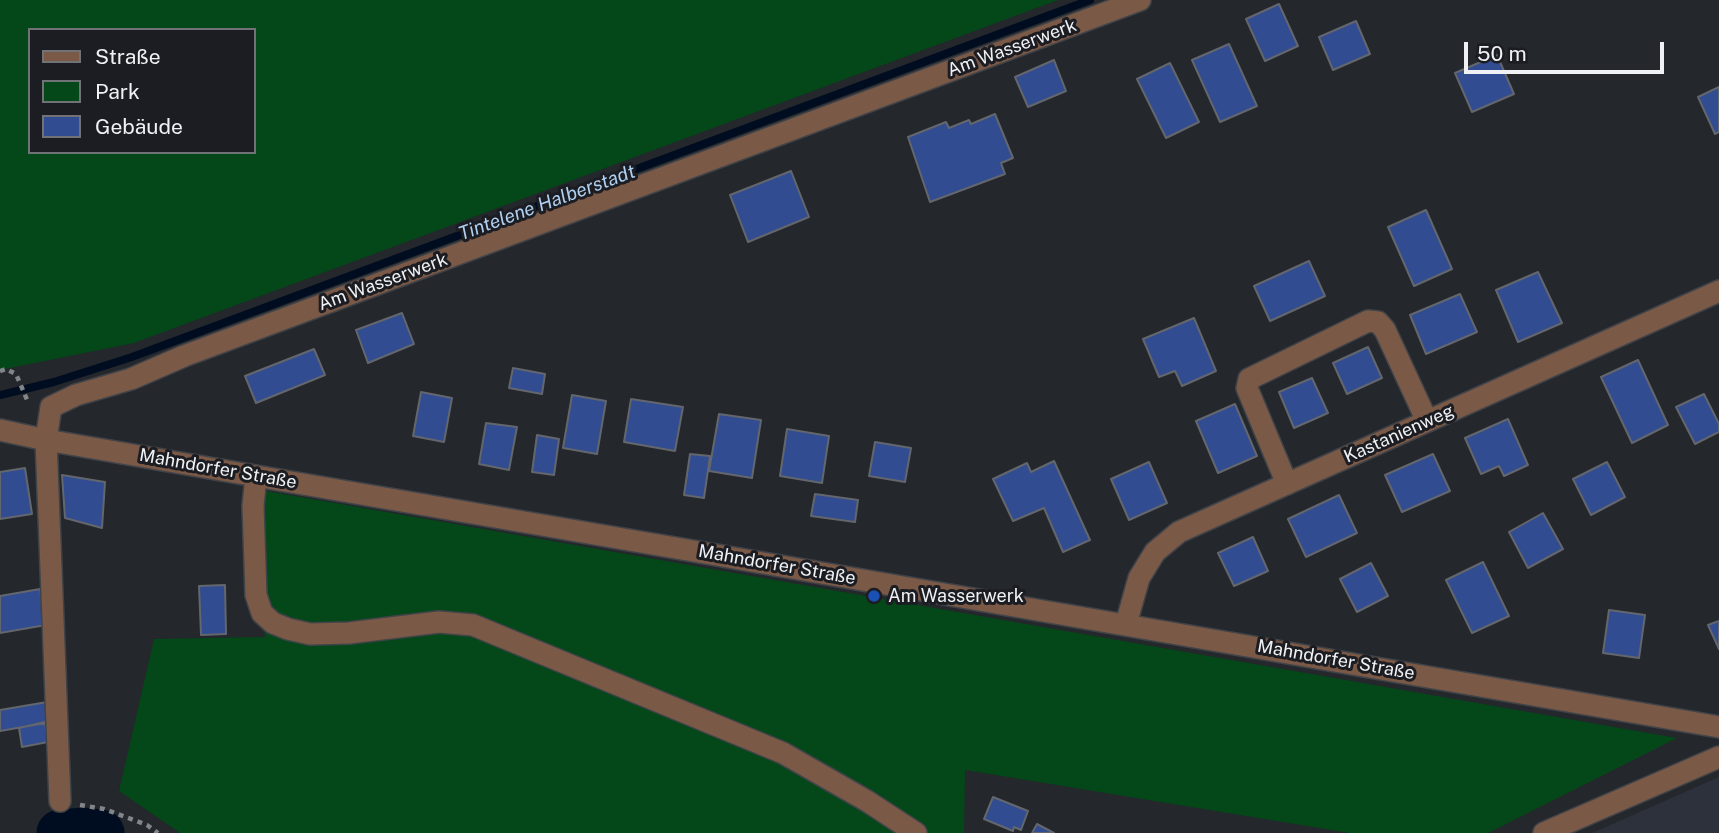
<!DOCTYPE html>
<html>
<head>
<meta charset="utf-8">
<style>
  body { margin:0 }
  #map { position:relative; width:1719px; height:833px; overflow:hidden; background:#24272c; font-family:"Public Sans",sans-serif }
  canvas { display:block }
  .legend { position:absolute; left:28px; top:28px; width:228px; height:126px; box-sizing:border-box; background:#1b1d22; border:2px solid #707276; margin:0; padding:9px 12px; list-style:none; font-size:21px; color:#eff1f4 }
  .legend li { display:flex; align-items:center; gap:14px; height:35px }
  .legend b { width:35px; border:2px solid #707276 }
  .scale { position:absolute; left:1464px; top:42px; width:200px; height:32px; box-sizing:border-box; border:4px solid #eff1f4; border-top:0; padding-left:9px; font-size:21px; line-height:24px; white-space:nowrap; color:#eff1f4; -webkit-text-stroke:5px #1b1d22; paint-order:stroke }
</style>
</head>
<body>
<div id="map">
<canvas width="1719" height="833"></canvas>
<ul class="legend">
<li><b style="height:9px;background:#7b5947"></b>Straße</li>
<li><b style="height:19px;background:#044718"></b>Park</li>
<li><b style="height:19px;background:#314c90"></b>Gebäude</li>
</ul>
<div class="scale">50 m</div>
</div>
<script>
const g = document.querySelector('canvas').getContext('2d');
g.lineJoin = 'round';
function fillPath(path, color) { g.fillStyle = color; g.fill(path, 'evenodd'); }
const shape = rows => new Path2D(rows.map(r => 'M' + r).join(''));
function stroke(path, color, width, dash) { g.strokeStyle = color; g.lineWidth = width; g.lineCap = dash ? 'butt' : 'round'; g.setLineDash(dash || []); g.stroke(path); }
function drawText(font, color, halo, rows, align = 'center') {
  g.font = font + ' "Public Sans",sans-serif'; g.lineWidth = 6; g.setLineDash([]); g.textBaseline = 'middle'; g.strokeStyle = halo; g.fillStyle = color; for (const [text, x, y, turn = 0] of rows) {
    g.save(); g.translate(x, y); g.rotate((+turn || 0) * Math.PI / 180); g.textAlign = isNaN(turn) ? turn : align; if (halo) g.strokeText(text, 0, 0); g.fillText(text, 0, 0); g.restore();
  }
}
const built = shape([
  [1719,777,1719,833,1592,833]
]);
const green = shape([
  [0,0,1058,0,134,343,0,370],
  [30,30,254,30,254,152,30,152],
  [249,488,1677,738,1488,833,1350,833,965,770,964,833,180,833,119,791,154,639,265,637]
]);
const stream = shape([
  [0,395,54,382,132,357,1090,0]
]);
const river = shape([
  [60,833,84,831,101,833]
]);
const building = shape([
  [1279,4,1298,46,1265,61,1246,19,1279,4],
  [1356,21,1370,54,1333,70,1319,37,1356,21],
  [1229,44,1257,106,1220,122,1192,60,1229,44],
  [1497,55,1514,94,1472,112,1455,73,1497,55],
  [1054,60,1066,91,1028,107,1015,77,1054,60],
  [1170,63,1199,122,1166,138,1137,79,1170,63],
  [1719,87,1719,132,1715,134,1698,97,1719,87],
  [995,114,1013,158,1001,163,1005,174,930,202,908,137,946,122,949,128,969,120,971,124,995,114],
  [791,171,809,217,748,242,730,195,791,171],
  [1426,210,1452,269,1414,286,1388,227,1426,210],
  [1309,261,1325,296,1270,321,1254,286,1309,261],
  [1538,272,1562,323,1518,342,1496,290,1538,272],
  [1460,294,1477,332,1426,354,1410,315,1460,294],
  [402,313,414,344,368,363,356,330,402,313],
  [1194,318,1216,371,1182,386,1175,371,1159,377,1143,339,1194,318],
  [1368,347,1382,378,1347,394,1333,363,1368,347],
  [314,349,325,375,256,403,245,376,314,349],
  [1638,360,1668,425,1632,443,1601,377,1638,360],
  [513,368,545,374,542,394,509,388,513,368],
  [1312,378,1328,413,1294,428,1279,392,1312,378],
  [421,392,452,398,444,442,413,436,421,392],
  [1704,394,1719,424,1719,432,1695,444,1676,407,1704,394],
  [572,395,606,401,597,454,563,448,572,395],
  [631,399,683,407,675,451,624,442,631,399],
  [1235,404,1257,456,1218,473,1196,421,1235,404],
  [719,414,761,420,752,478,709,471,719,414],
  [1508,419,1528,465,1504,476,1499,466,1481,474,1465,438,1508,419],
  [486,423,517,427,509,470,479,464,486,423],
  [787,429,829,436,822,483,780,476,787,429],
  [537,435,559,439,554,475,532,472,537,435],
  [875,442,911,448,905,482,869,476,875,442],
  [690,454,710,456,704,498,684,495,690,454],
  [1433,454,1450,491,1402,512,1385,475,1433,454],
  [1054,461,1090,540,1063,552,1044,508,1013,521,993,479,1027,463,1031,472,1054,461],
  [1149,462,1167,503,1129,520,1111,479,1149,462],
  [1607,462,1625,497,1591,515,1573,479,1607,462],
  [25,468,32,514,0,519,0,472,25,468],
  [62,475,105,482,102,528,65,518,62,475],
  [815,494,858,500,855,522,811,516,815,494],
  [1339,495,1357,533,1306,557,1288,519,1339,495],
  [1543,513,1563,549,1528,568,1509,532,1543,513],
  [1253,537,1268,571,1234,586,1218,553,1253,537],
  [1483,562,1509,616,1472,633,1446,580,1483,562],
  [1371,563,1388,596,1357,612,1340,579,1371,563],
  [225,585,226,634,201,635,199,586,225,585],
  [40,589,46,625,0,633,0,596,40,589],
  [1609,610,1645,615,1639,658,1603,653,1609,610],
  [1719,621,1719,649,1708,625,1719,621],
  [47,702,51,722,0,731,0,710,47,702],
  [45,722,48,742,22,747,19,728,45,722],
  [993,797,1028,811,1021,830,1014,827,1013,831,984,819,993,797],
  [1037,824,1054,833,1032,833,1037,824]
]);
const path = shape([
  [0,371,6,369,16,374,28,402],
  [80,805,104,809,147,825,158,833]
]);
const minor = shape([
  [0,430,46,440,1719,727],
  [256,476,253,506,256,595,262,613,273,623,288,629,310,634,349,633,439,622,473,625,783,753,867,801,916,833],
  [1287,484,1247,388,1249,379,1368,321,1378,322,1385,330,1427,421],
  [1126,624,1139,578,1155,552,1179,532,1719,291],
  [60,801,46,440,51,407,76,395,131,379,184,356,1140,0],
  [1544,833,1719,757]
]);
const markers = [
  [874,596,7,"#1a4fb4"]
];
const streetNames = [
  ["Am Wasserwerk",1012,48,-20],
  ["Am Wasserwerk",383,282,-20],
  ["Kastanienweg",1399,434,-24],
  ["Mahndorfer Straße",218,469,10],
  ["Mahndorfer Straße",777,565,10],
  ["Mahndorfer Straße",1336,660,10]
];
const poiNames = [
  ["Am Wasserwerk",888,596]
];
const waterNames = [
  ["Tintelene Halberstadt",547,203,-20]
];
fillPath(built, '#2c313b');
fillPath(green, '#044718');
stroke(stream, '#000d20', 8);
stroke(river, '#000d20', 47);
fillPath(building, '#314c90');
stroke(building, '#63666c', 2);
stroke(minor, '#404348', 24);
stroke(path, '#828589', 4.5, [5, 5]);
stroke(minor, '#7b5947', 21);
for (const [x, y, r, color] of markers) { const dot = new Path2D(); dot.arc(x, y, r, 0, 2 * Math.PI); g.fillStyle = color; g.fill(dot); stroke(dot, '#1b1d22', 2.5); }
drawText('18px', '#eff1f4', '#1b1d22', streetNames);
drawText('18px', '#eff1f4', '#1b1d22', poiNames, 'left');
drawText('italic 19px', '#b0d0f2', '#1b1d22', waterNames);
</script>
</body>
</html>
